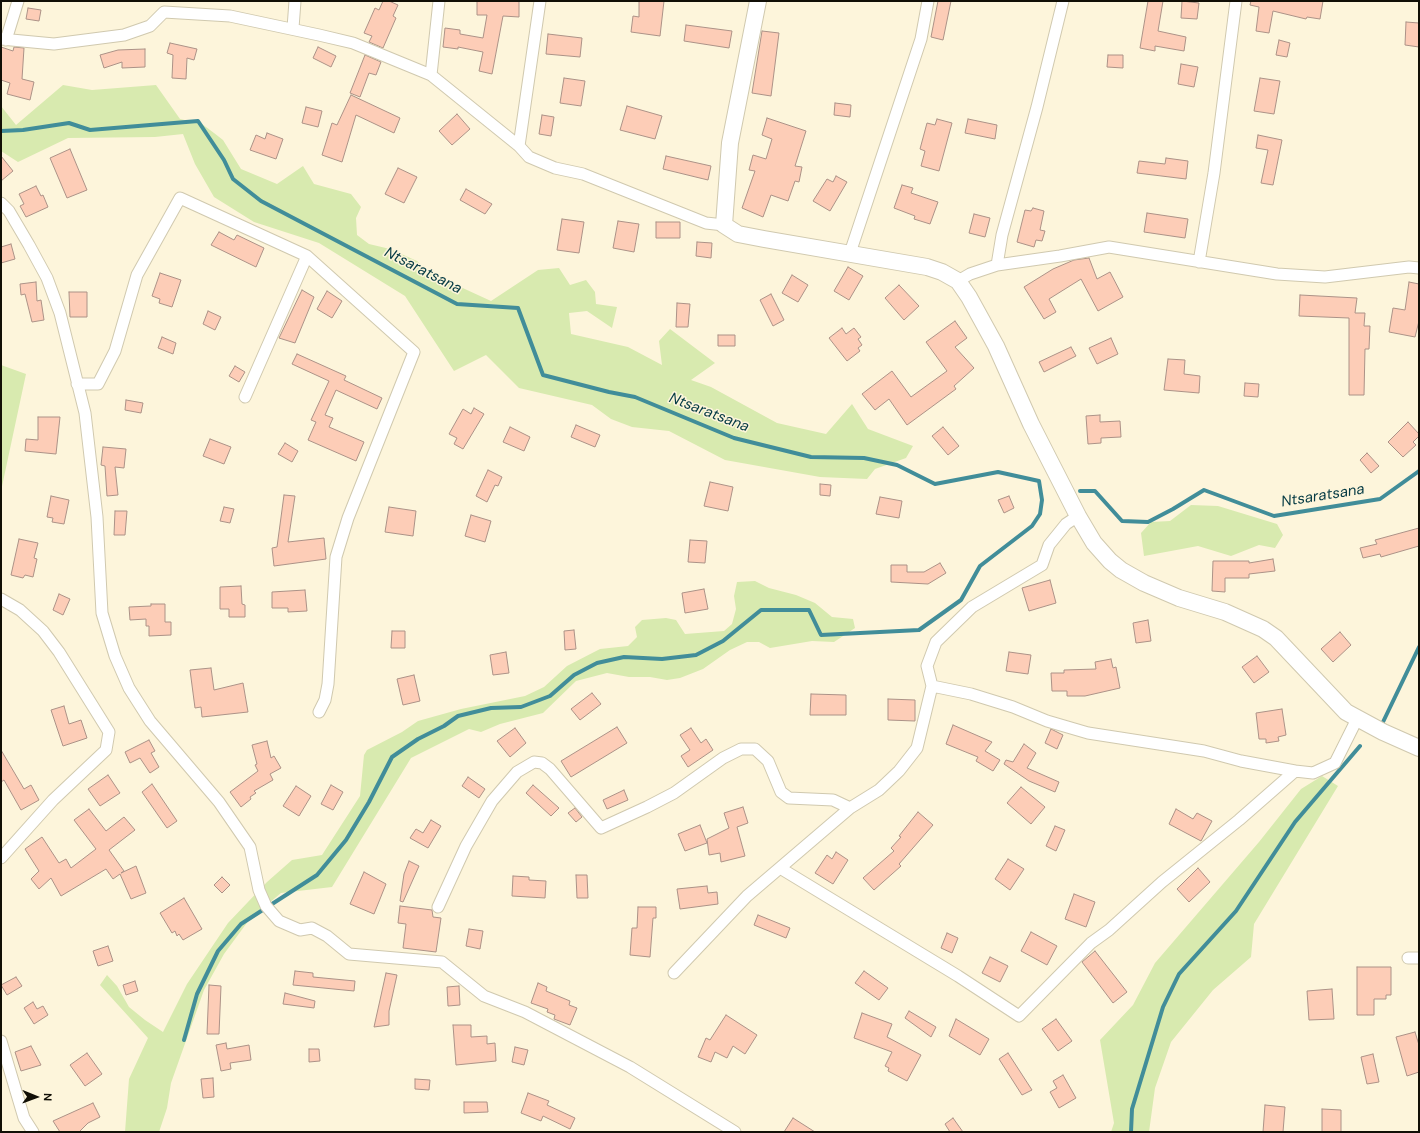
<!DOCTYPE html>
<html>
<head>
<meta charset="utf-8">
<style>
  body { margin:0 }
  #map { position:relative; width:1420px; height:1133px; overflow:hidden; background:#fdf5db; font-family:"DM Sans",sans-serif }
  canvas { display:block }
  .frame { position:absolute; inset:0; border:2px solid #110f06; pointer-events:none }
  .north { position:absolute; left:16px; top:1077px; width:40px; height:40px; -webkit-text-stroke:3px #fdf5db; paint-order:stroke; rotate:91deg; font-size:11px; font-weight:700; line-height:16px; text-align:center; color:#110f06 }
  .north::after { content:''; display:block; margin:auto; width:14px; height:18px; background:#110f06; clip-path:polygon(50% 0,100% 100%,50% 72%,0 100%) }
</style>
</head>
<body>
<div id="map">
<canvas width="1420" height="1133"></canvas>
<div class="frame"></div>
<div class="north">N</div>
</div>
<script>
const g = document.querySelector('canvas').getContext('2d');
g.lineJoin = 'round';
function fillPath(path, color) { g.fillStyle = color; g.fill(path, 'evenodd'); }
const shape = rows => new Path2D(rows.map(r => 'M' + r).join(''));
function stroke(path, color, width, dash) { g.strokeStyle = color; g.lineWidth = width; g.lineCap = dash ? 'butt' : 'round'; g.setLineDash(dash || []); g.stroke(path); }
function drawText(font, color, halo, rows, align = 'center') {
  g.font = font + ' "DM Sans",sans-serif'; g.lineWidth = 3; g.setLineDash([]); g.textBaseline = 'middle'; g.strokeStyle = halo; g.fillStyle = color; for (const [text, x, y, turn = 0] of rows) {
    g.save(); g.translate(x, y); g.rotate((+turn || 0) * Math.PI / 180); g.textAlign = isNaN(turn) ? turn : align; if (halo) g.strokeText(text, 0, 0); g.fillText(text, 0, 0); g.restore();
  }
}
const green = shape([
  [63,85,92,90,156,85,180,119,202,124,214,133,223,140,241,169,277,184,303,166,314,184,351,194,361,207,356,218,357,235,369,244,390,249,417,261,430,273,491,301,538,270,559,268,570,285,586,280,595,292,596,304,617,307,612,328,587,311,569,313,571,334,628,347,662,365,659,341,670,329,715,363,691,380,711,387,777,423,826,434,852,404,868,429,913,446,906,458,875,469,867,479,820,477,725,460,669,431,632,427,611,419,592,405,519,388,486,355,454,371,405,296,319,243,254,222,214,197,195,164,183,134,155,137,68,138,18,162,1,151,1,106,16,125],
  [1,365,26,374,1,491],
  [1191,505,1218,506,1277,524,1283,535,1275,548,1259,545,1231,556,1198,546,1144,556,1141,533,1151,522,1170,521],
  [755,581,769,588,796,595,815,603,832,617,853,619,855,628,834,642,812,641,770,648,759,642,747,642,730,650,703,669,680,678,667,680,650,677,629,677,607,673,576,681,543,713,500,724,481,732,469,729,411,758,332,887,281,893,249,920,224,954,204,990,171,1083,167,1108,159,1132,125,1132,129,1079,148,1038,100,985,107,975,117,986,129,1007,145,1020,163,1032,187,984,228,923,267,882,292,860,322,855,360,796,364,755,367,750,402,732,418,721,461,709,525,696,544,687,567,666,600,649,628,646,637,637,635,627,642,620,666,618,676,620,685,634,724,631,732,624,736,609,734,596,737,582],
  [1322,776,1338,786,1254,924,1251,957,1213,990,1171,1042,1155,1088,1149,1132,1111,1132,1114,1123,1100,1040,1133,1005,1155,963,1259,842,1301,789]
]);
const stream = shape([
  [1,131,23,130,69,123,90,130,198,121,224,160,233,179,261,201,457,304,518,308,543,375,609,392,635,397,734,438,811,457,864,458,897,465,935,484,998,472,1039,481,1042,500,1040,514,1032,526,980,566,961,600,919,630,821,635,809,610,761,610,723,641,696,655,662,659,624,657,597,663,574,675,550,696,521,707,491,708,458,716,444,726,418,739,392,757,369,802,346,840,317,875,241,924,218,951,197,994,184,1040],
  [1080,491,1095,491,1122,521,1148,522,1173,509,1204,490,1274,516,1380,499,1419,471],
  [1383,722,1419,647],
  [1131,1132,1132,1109,1163,1007,1179,974,1236,911,1295,822,1360,746]
]);
const building = shape([
  [383,1,389,1,398,5,393,16,396,18,383,48,369,42,372,36,364,33,375,8,379,10,383,1],
  [477,1,519,1,519,17,503,16,492,74,479,71,483,52,458,47,458,49,443,47,445,28,460,30,460,34,483,38,487,15,477,15,477,1],
  [639,1,664,1,660,36,631,32,633,16,639,17,639,1],
  [938,1,951,1,943,40,931,37,938,1],
  [1148,1,1163,1,1158,31,1186,37,1184,51,1155,46,1155,51,1140,48,1148,1],
  [1182,1,1199,3,1197,19,1181,18,1182,1],
  [1251,1,1323,1,1320,19,1307,17,1306,19,1273,11,1269,33,1256,31,1259,7,1250,5,1251,1],
  [28,8,41,10,39,21,26,19,28,8],
  [1406,22,1419,23,1419,47,1405,45,1406,22],
  [686,25,732,31,729,48,684,41,686,25],
  [762,31,779,33,771,96,752,93,762,31],
  [548,34,582,38,580,57,546,54,548,34],
  [1279,40,1290,43,1287,57,1276,55,1279,40],
  [170,43,197,49,194,60,187,58,186,79,172,78,173,55,167,53,170,43],
  [1,47,13,51,14,47,24,48,22,79,34,82,30,100,7,94,10,83,1,80,1,47],
  [318,47,336,56,331,67,313,58,318,47],
  [145,49,145,67,122,68,122,62,104,68,100,55,118,50,145,49],
  [365,55,381,62,376,75,369,73,360,97,350,93,365,55],
  [1108,55,1123,55,1123,68,1107,67,1108,55],
  [1181,64,1198,67,1194,87,1178,84,1181,64],
  [564,78,585,81,581,106,560,103,564,78],
  [1260,78,1280,81,1274,114,1254,111,1260,78],
  [351,95,400,118,394,133,356,115,342,162,322,155,332,123,337,125,351,95],
  [835,103,851,105,850,117,834,115,835,103],
  [627,106,662,116,655,139,620,130,627,106],
  [306,107,322,111,318,127,302,123,306,107],
  [457,114,470,129,452,145,439,131,457,114],
  [542,115,554,117,551,136,539,134,542,115],
  [767,118,806,131,795,166,802,167,799,182,795,181,788,201,771,195,763,217,742,208,755,171,749,170,753,155,766,159,772,139,762,135,767,118],
  [937,119,952,123,939,171,921,166,925,151,920,149,927,123,935,125,937,119],
  [968,119,997,125,995,139,965,133,968,119],
  [267,133,283,139,276,159,250,150,256,135,265,139,267,133],
  [1258,135,1282,140,1273,185,1261,183,1268,150,1256,148,1258,135],
  [70,149,87,190,67,198,50,158,70,149],
  [1,156,13,171,1,181,1,156],
  [666,156,711,166,708,180,663,169,666,156],
  [1166,158,1188,161,1186,179,1137,173,1139,161,1165,164,1166,158],
  [398,168,417,177,404,203,385,194,398,168],
  [836,176,847,182,830,211,813,201,827,179,833,182,836,176],
  [902,185,913,188,911,193,938,202,930,224,914,219,915,216,894,208,902,185],
  [36,186,41,196,43,195,48,207,26,217,20,206,24,204,19,194,36,186],
  [466,189,492,204,485,214,460,200,466,189],
  [1033,208,1044,211,1040,230,1045,231,1042,241,1036,240,1034,247,1017,242,1025,210,1031,211,1033,208],
  [1147,213,1188,219,1185,238,1144,232,1147,213],
  [974,214,990,218,985,237,969,233,974,214],
  [562,219,584,222,579,253,557,250,562,219],
  [618,221,639,224,634,252,613,248,618,221],
  [656,222,680,222,680,238,656,238,656,222],
  [219,232,234,240,237,235,264,248,256,267,211,245,219,232],
  [697,242,712,243,711,258,696,256,697,242],
  [11,244,15,259,1,263,1,247,11,244],
  [1089,258,1097,279,1110,272,1123,297,1098,311,1081,279,1049,299,1056,312,1044,319,1024,287,1053,269,1074,260,1089,258],
  [848,267,863,276,849,300,834,291,848,267],
  [160,273,181,280,172,307,159,303,160,299,152,296,160,273],
  [792,275,808,285,798,302,782,293,792,275],
  [36,282,37,301,41,300,44,320,32,322,25,294,21,295,20,284,36,282],
  [1409,282,1419,284,1419,321,1415,337,1389,332,1393,308,1405,310,1409,282],
  [899,285,919,306,904,320,885,298,899,285],
  [302,290,314,297,295,343,279,338,302,290],
  [327,291,342,301,332,318,317,309,327,291],
  [69,292,87,292,87,317,70,317,69,292],
  [771,294,784,320,773,326,760,300,771,294],
  [1300,295,1357,298,1355,313,1365,313,1364,326,1370,326,1369,349,1365,349,1364,395,1349,395,1349,318,1299,316,1300,295],
  [677,303,690,304,688,327,676,327,677,303],
  [208,311,221,317,215,330,203,324,208,311],
  [955,321,967,338,955,347,974,368,954,386,956,389,907,425,889,399,875,410,862,394,892,371,911,397,947,371,926,342,955,321],
  [842,328,846,334,854,328,861,337,858,339,862,345,858,348,860,351,847,361,829,338,842,328],
  [718,335,735,335,735,346,718,346,718,335],
  [162,337,176,343,173,354,158,348,162,337],
  [1111,338,1118,354,1097,364,1089,348,1111,338],
  [1071,347,1076,356,1044,372,1039,362,1071,347],
  [297,354,346,376,344,380,382,398,377,409,336,390,325,415,333,418,329,427,364,442,356,461,308,440,316,422,311,420,329,381,292,364,297,354],
  [1168,359,1185,360,1184,374,1200,376,1199,393,1164,390,1168,359],
  [235,366,245,372,239,382,229,376,235,366],
  [1245,383,1259,384,1258,397,1244,396,1245,383],
  [126,400,143,403,141,413,125,410,126,400],
  [474,408,484,414,463,449,454,444,457,438,449,434,463,409,471,414,474,408],
  [1100,415,1100,422,1120,421,1121,437,1101,438,1101,443,1088,444,1086,416,1100,415],
  [38,417,60,417,56,454,25,451,26,439,38,440,38,417],
  [1408,422,1419,434,1419,436,1413,442,1416,445,1403,457,1388,442,1408,422],
  [576,425,600,435,595,447,571,437,576,425],
  [510,427,530,437,524,451,503,442,510,427],
  [943,427,959,446,948,455,932,436,943,427],
  [210,439,231,447,224,464,203,456,210,439],
  [285,443,298,451,292,462,278,454,285,443],
  [103,447,126,449,124,468,115,467,118,495,107,496,105,466,101,465,103,447],
  [1367,453,1379,466,1371,473,1360,460,1367,453],
  [488,470,502,477,498,486,495,485,487,502,476,496,488,470],
  [710,482,733,487,728,511,704,506,710,482],
  [820,484,831,485,830,496,820,495,820,484],
  [284,495,295,496,288,542,324,538,326,559,274,566,272,548,277,547,284,495],
  [51,496,69,500,64,524,52,522,53,518,47,517,51,496],
  [1009,496,1014,508,1004,513,998,500,1009,496],
  [880,497,902,501,899,518,876,514,880,497],
  [224,507,234,509,230,523,220,521,224,507],
  [389,507,416,511,413,536,385,532,389,507],
  [115,511,127,511,125,535,114,535,115,511],
  [471,515,491,521,485,542,465,536,471,515],
  [1419,528,1419,546,1381,557,1380,554,1363,558,1360,548,1377,544,1375,540,1419,528],
  [19,539,38,543,34,558,37,559,33,577,25,575,23,578,11,575,19,539],
  [690,540,707,541,705,563,688,562,690,540],
  [1273,559,1275,571,1249,574,1249,578,1225,578,1225,592,1212,591,1213,561,1249,561,1249,563,1273,559],
  [940,563,946,573,928,584,891,582,891,565,907,565,907,572,924,572,940,563],
  [1050,580,1056,603,1029,611,1022,588,1050,580],
  [241,586,242,604,245,605,245,617,229,617,229,609,220,609,220,587,241,586],
  [704,589,708,609,685,613,682,593,704,589],
  [305,590,307,611,288,612,288,608,272,608,272,592,305,590],
  [59,594,70,599,63,615,53,610,59,594],
  [151,604,165,604,165,622,171,622,171,635,149,636,149,626,146,626,146,619,130,620,129,607,151,606,151,604],
  [1148,620,1151,641,1136,643,1133,623,1148,620],
  [574,630,576,649,565,650,564,631,574,630],
  [392,631,405,631,405,648,391,648,392,631],
  [1340,632,1351,645,1333,662,1321,649,1340,632],
  [506,652,509,673,493,675,490,655,506,652],
  [1009,652,1031,655,1028,674,1006,671,1009,652],
  [1257,656,1269,672,1254,683,1242,667,1257,656],
  [1111,659,1113,668,1116,667,1120,688,1085,696,1067,696,1067,691,1052,691,1051,673,1064,673,1064,670,1096,669,1095,662,1111,659],
  [211,668,214,690,243,683,248,712,202,717,201,707,195,708,190,670,211,668],
  [414,675,420,701,403,705,397,679,414,675],
  [592,693,601,704,580,720,571,709,592,693],
  [811,694,846,695,846,715,810,715,811,694],
  [888,699,915,700,915,721,888,720,888,699],
  [64,706,69,724,81,720,87,738,63,746,51,710,64,706],
  [1282,709,1286,735,1278,737,1279,741,1266,743,1266,739,1259,739,1256,713,1282,709],
  [953,725,992,742,985,751,1000,760,993,771,976,761,978,757,946,744,953,725],
  [617,727,627,743,571,777,561,761,617,727],
  [515,728,526,743,510,757,497,741,515,728],
  [691,728,701,743,706,739,713,750,688,767,681,756,690,750,680,735,691,728],
  [1051,729,1063,735,1057,749,1045,743,1051,729],
  [149,740,155,751,151,753,159,767,150,773,140,758,130,763,125,752,149,740],
  [267,741,271,758,274,756,281,768,270,774,273,780,254,791,256,793,250,797,251,799,241,807,230,792,258,771,255,765,257,764,252,745,267,741],
  [1024,744,1036,753,1027,768,1059,782,1055,792,1029,781,1004,764,1006,760,1013,762,1024,744],
  [1,750,24,789,31,785,39,800,21,810,4,780,1,782,1,750],
  [108,775,120,793,100,806,88,789,108,775],
  [468,777,485,789,479,798,462,786,468,777],
  [152,784,177,821,167,828,142,792,152,784],
  [331,785,343,792,333,810,321,804,331,785],
  [533,785,559,808,551,816,526,793,533,785],
  [296,786,311,796,299,816,283,806,296,786],
  [1021,787,1045,807,1031,824,1007,803,1021,787],
  [624,790,628,800,607,809,603,800,624,790],
  [743,807,748,823,737,827,745,856,721,862,720,853,709,855,707,839,729,828,724,813,743,807],
  [575,808,582,817,576,822,568,813,575,808],
  [89,809,106,831,124,817,135,830,109,850,124,871,121,873,136,866,146,893,131,899,120,874,113,879,106,869,61,896,51,878,39,889,31,879,39,871,25,849,42,837,59,863,66,859,71,868,96,849,74,820,89,809],
  [1176,809,1193,819,1197,813,1212,821,1201,841,1169,824,1176,809],
  [918,812,933,825,899,864,901,866,874,890,863,878,894,851,891,848,901,837,899,836,918,812],
  [431,820,441,826,428,848,410,838,416,829,423,833,431,820],
  [700,825,707,843,685,851,678,834,700,825],
  [1055,826,1065,830,1056,851,1046,846,1055,826],
  [836,852,848,860,833,884,815,873,827,855,832,859,836,852],
  [1008,859,1024,869,1010,890,995,879,1008,859],
  [409,861,419,866,403,902,400,901,404,874,409,861],
  [1198,868,1210,882,1189,902,1177,889,1198,868],
  [364,872,386,884,374,914,350,904,364,872],
  [576,875,587,875,588,898,577,898,576,875],
  [513,876,529,877,529,880,546,881,545,898,512,896,513,876],
  [222,877,230,885,222,893,214,885,222,877],
  [707,886,708,893,717,892,718,904,680,909,677,889,707,886],
  [1074,894,1095,902,1086,927,1065,919,1074,894],
  [184,898,202,929,183,940,179,934,177,936,175,931,172,933,160,913,184,898],
  [400,906,432,910,433,917,441,918,436,952,403,948,406,924,398,923,400,906],
  [638,907,656,907,656,918,653,918,650,957,630,955,632,928,637,928,638,907],
  [758,915,790,928,786,938,754,925,758,915],
  [469,929,483,931,480,949,466,946,469,929],
  [1031,932,1057,946,1047,965,1021,951,1031,932],
  [947,933,958,938,952,953,941,948,947,933],
  [108,946,113,961,98,966,93,951,108,946],
  [1095,951,1127,992,1113,1003,1082,962,1095,951],
  [990,957,1008,966,1000,982,982,973,990,957],
  [1357,967,1391,967,1391,995,1386,995,1386,999,1374,999,1374,1015,1357,1015,1357,967],
  [295,971,313,973,313,977,355,981,354,991,293,985,295,971],
  [864,971,888,988,879,1000,855,983,864,971],
  [386,973,397,975,389,1011,389,1025,374,1027,386,973],
  [16,977,22,986,7,995,1,985,16,977],
  [135,981,138,991,126,995,123,985,135,981],
  [538,983,547,987,546,991,570,1001,569,1005,577,1008,570,1025,554,1019,555,1015,547,1012,548,1009,531,1003,538,983],
  [209,985,221,986,219,1034,207,1034,209,985],
  [459,986,460,1005,448,1006,447,987,459,986],
  [1332,989,1334,1019,1309,1020,1307,991,1332,989],
  [285,993,315,1001,314,1008,283,1004,285,993],
  [33,1002,37,1009,43,1006,48,1015,34,1024,24,1008,33,1002],
  [909,1011,936,1027,931,1037,905,1018,909,1011],
  [862,1013,892,1024,887,1037,921,1055,907,1081,888,1071,889,1068,885,1066,892,1052,854,1038,862,1013],
  [726,1015,757,1035,745,1054,733,1046,727,1058,715,1052,711,1062,698,1057,706,1038,710,1040,726,1015],
  [956,1019,989,1039,980,1055,949,1036,956,1019],
  [1056,1019,1072,1041,1058,1051,1042,1029,1056,1019],
  [453,1025,471,1025,471,1037,487,1036,487,1044,495,1043,496,1061,456,1065,453,1025],
  [1415,1032,1419,1045,1419,1072,1407,1076,1396,1037,1415,1032],
  [226,1043,227,1049,249,1045,251,1060,230,1063,231,1069,221,1071,216,1045,226,1043],
  [31,1046,41,1065,21,1071,15,1052,31,1046],
  [515,1047,528,1050,524,1065,512,1062,515,1047],
  [309,1049,319,1049,320,1061,309,1062,309,1049],
  [87,1053,102,1074,85,1086,70,1065,87,1053],
  [1008,1053,1032,1090,1022,1095,999,1059,1008,1053],
  [1373,1054,1379,1082,1367,1084,1361,1057,1373,1054],
  [1063,1075,1076,1098,1059,1108,1050,1092,1057,1088,1053,1081,1063,1075],
  [213,1078,214,1097,203,1098,201,1079,213,1078],
  [415,1079,430,1080,429,1090,415,1089,415,1079],
  [528,1093,549,1101,547,1105,575,1118,570,1129,543,1116,541,1121,521,1113,528,1093],
  [464,1102,487,1102,488,1112,464,1113,464,1102],
  [93,1103,100,1117,88,1123,79,1132,60,1132,53,1121,93,1103],
  [1265,1105,1285,1107,1283,1132,1263,1132,1265,1105],
  [1322,1109,1341,1110,1341,1132,1322,1132,1322,1109],
  [793,1118,815,1132,784,1132,793,1118],
  [953,1118,963,1132,950,1132,945,1124,953,1118]
]);
const street = shape([
  [293,28,295,1],
  [1,39,54,44,124,35,150,26,164,12,230,16,319,35,353,43,431,75,519,146,529,157,555,168,583,174,706,223,724,225],
  [6,40,18,1],
  [431,75,439,1],
  [519,146,540,1],
  [1,203,9,211,29,245,47,278,60,313,85,413,97,517,102,613,115,656,129,688,150,721,219,802,250,847,259,890,266,906,279,921,300,930,312,928,327,936,349,954,442,962,484,996,525,1012,630,1067,735,1132],
  [850,253,921,39,928,1],
  [1199,262,1214,173,1236,1],
  [997,265,1002,235,1037,107,1063,1],
  [958,281,970,274,997,265,1060,256,1109,247,1277,274,1325,277,1409,267,1419,268],
  [77,384,98,384,115,351,137,275,180,198,307,256,414,352,348,518,336,557,328,684,325,700,319,712],
  [245,397,307,256],
  [1078,516,1066,524,1049,545,1042,565,972,607,936,642,927,666,932,686,971,694,1013,707,1047,721,1088,733,1204,751,1241,761,1295,771],
  [1,599,20,610,43,631,59,652,109,732,106,750,53,800,1,858],
  [780,868,958,976,1019,1016,1091,943,1109,930,1162,882,1239,820,1295,771,1313,773,1335,763,1357,719],
  [438,907,466,846,492,801,517,772,534,762,542,763,550,769,601,828,647,807,674,793,723,758,741,749,755,749,768,761,781,792,789,798,833,800,850,808],
  [1408,958,1419,958],
  [674,973,747,896,850,808,879,790,899,771,917,748,932,686],
  [1,1041,24,1118,33,1132]
]);
const secondary = shape([
  [758,1,730,143,724,225,738,234,764,239,927,267,942,272,958,281,969,297,996,346,1031,424,1078,516,1094,543,1110,561,1121,570,1144,583,1179,598,1225,612,1263,629,1276,638,1346,712,1383,732,1419,748]
]);
const waterNames = [
  ["Ntsaratsana",423,271,27],
  ["Ntsaratsana",709,413,21],
  ["Ntsaratsana",1323,496,-9]
];
fillPath(green, '#d8eaaf');
stroke(stream, '#418d99', 4);
fillPath(building, '#fdcdb7');
stroke(building, '#ac9287', 1);
stroke(street, '#d0c9af', 13);
stroke(secondary, '#d0c9af', 18);
stroke(street, '#fff', 11);
stroke(secondary, '#fff', 16);
drawText('italic 15px', '#063b44', '#fdf5db', waterNames);
</script>
</body>
</html>
